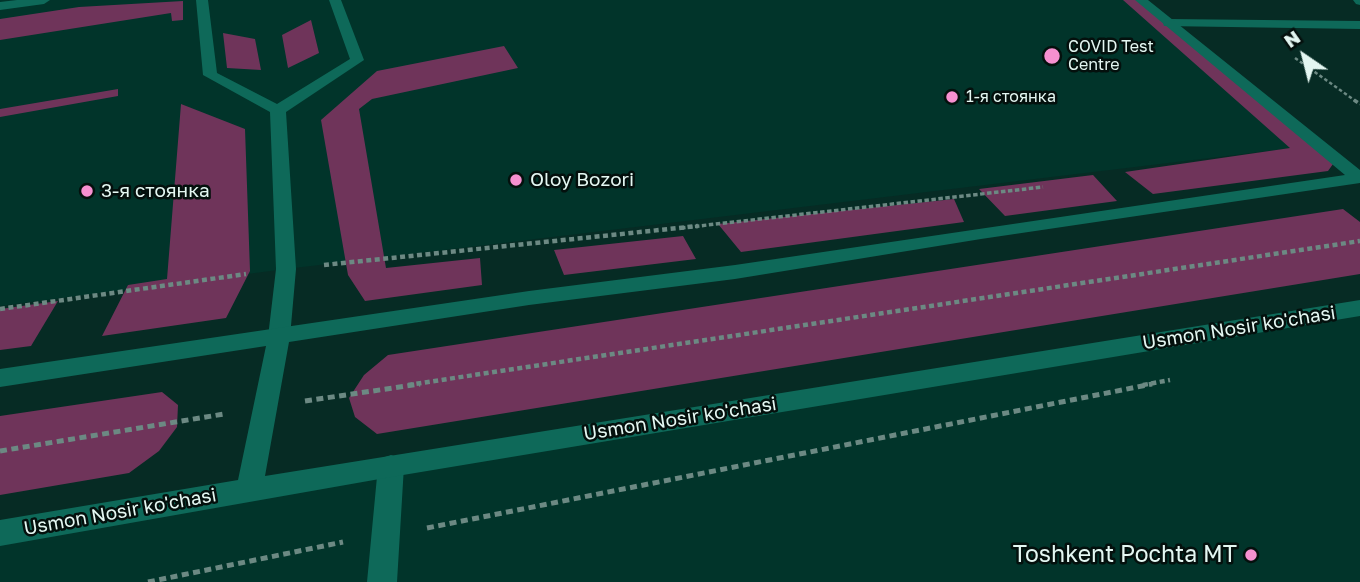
<!DOCTYPE html>
<html>
<head>
<meta charset="utf-8">
<style>
  body { margin:0 }
  #map { position:relative; width:1360px; height:582px; overflow:hidden; background:#062b24; font-family:"Golos Text",sans-serif }
  canvas { display:block }
  .north { position:absolute; left:1269px; top:21px; width:70px; height:70px; -webkit-text-stroke:5px #04100d; paint-order:stroke; rotate:325deg; font-size:19px; font-weight:700; line-height:28px; text-align:center; color:#e4f7f2 }
  .north::after { content:''; display:block; margin:auto; width:24px; height:32px; background:#e4f7f2; clip-path:polygon(50% 0,100% 100%,50% 72%,0 100%) }
</style>
</head>
<body>
<div id="map">
<canvas width="1360" height="582"></canvas>
<div class="north">N</div>
</div>
<script>
const g = document.querySelector('canvas').getContext('2d');
g.lineJoin = 'round';
function fillPath(path, color) { g.fillStyle = color; g.fill(path, 'evenodd'); }
const shape = rows => new Path2D(rows.map(r => 'M' + r).join(''));
function stroke(path, color, width, dash) { g.strokeStyle = color; g.lineWidth = width; g.lineCap = dash ? 'butt' : 'round'; g.setLineDash(dash || []); g.stroke(path); }
function drawText(font, color, halo, rows, align = 'center') {
  g.font = font + ' "Golos Text",sans-serif'; g.lineWidth = 5; g.setLineDash([]); g.textBaseline = 'middle'; g.strokeStyle = halo; g.fillStyle = color; for (const [text, x, y, turn = 0] of rows) {
    g.save(); g.translate(x, y); g.rotate((+turn || 0) * Math.PI / 180); g.textAlign = isNaN(turn) ? turn : align; if (halo) g.strokeText(text, 0, 0); g.fillText(text, 0, 0); g.restore();
  }
}
const built = shape([
  [0,0,1143,0,1318,145,286,269,0,306],
  [1360,308,1360,582,0,582,0,533]
]);
const green = shape([
  [1123,0,1141,0,1333,164,1328,171,1153,194,1125,172,1290,148],
  [183,1,183,20,172,21,171,13,0,40,0,19,79,7],
  [311,20,319,53,288,68,282,35],
  [223,33,255,39,261,70,227,68],
  [504,46,518,68,372,99,359,109,386,268,480,258,482,285,365,301,348,275,321,120,377,71],
  [118,89,118,96,0,117,0,109],
  [181,104,245,129,250,271,226,318,102,336,128,285,167,279],
  [1093,175,1117,201,1005,216,979,189],
  [954,199,964,222,741,252,718,224],
  [1343,209,1360,222,1360,274,377,434,355,417,349,398,364,375,388,355],
  [683,236,696,259,564,275,554,250],
  [58,301,31,346,0,350,0,309],
  [162,392,178,405,177,427,159,451,129,473,0,495,0,416]
]);
const pathFar3 = shape([
  [1295,58,1357,102]
]);
const pathFar2 = shape([
  [1354,100,1360,104],
  [681,228,1043,187]
]);
const pathFar1 = shape([
  [324,265,698,226],
  [0,309,246,274],
  [408,385,1360,241],
  [1143,385,1170,380]
]);
const path = shape([
  [305,401,420,384],
  [0,451,224,414],
  [427,528,1152,384],
  [148,582,343,542]
]);
const lane = shape([
  [17,0,50,0,44,4,0,10,0,2,17,0],
  [196,0,208,0,217,73,277,104,350,59,329,0,341,0,364,60,286,112,296,269,290,337,287,343,279,345,271,343,268,337,276,269,270,112,203,75,196,0],
  [1353,0,1360,0,1360,5,1356,4,1353,0],
  [1169,19,1360,21,1360,29,1164,26,1163,23,1169,19],
  [391,455,400,458,404,466,397,582,367,582,378,466,382,458,391,455]
]);
const street = shape([
  [1135,0,1148,0,1360,170,1360,183,981,239,735,279,529,305,289,342,265,476,1360,300,1360,316,391,477,0,546,0,520,238,480,266,346,0,387,0,369,529,291,735,265,1345,175,1135,0]
]);
const markers = [
  [1052,56,9,"#f690d0"],
  [952,97,7,"#f690d0"],
  [516,180,7,"#f690d0"],
  [87,191,7,"#f690d0"],
  [1251,555,7,"#f690d0"]
];
const farPoinames = [
  ["COVID Test",1068,47],
  ["Centre",1068,65],
  ["1-я стоянка",966,97]
];
const poiNames = [
  ["Oloy Bozori",530,180],
  ["3-я стоянка",101,191]
];
const streetNames = [
  ["Usmon Nosir ko'chasi",1239,328,-9],
  ["Usmon Nosir ko'chasi",680,419,-9],
  ["Usmon Nosir ko'chasi",120,512,-10]
];
const nearPoinames = [
  ["Toshkent Pochta MT",1237,555]
];
fillPath(built, '#01342a');
fillPath(green, '#6f345a');
stroke(pathFar3, '#6c8983', 2.5, [3.5, 2.5]);
stroke(pathFar2, '#6c8983', 3.5, [4.5, 2.5]);
stroke(pathFar1, '#6c8983', 4.5, [5, 3.5]);
stroke(path, '#6c8983', 5, [7, 4.5]);
fillPath(lane, '#0e6959');
fillPath(street, '#0e6959');
for (const [x, y, r, color] of markers) { const dot = new Path2D(); dot.arc(x, y, r, 0, 2 * Math.PI); g.fillStyle = color; g.fill(dot); stroke(dot, '#04100d', 2.5); }
drawText('16px', '#e4f7f2', '#04100d', farPoinames, 'left');
drawText('19px', '#e4f7f2', '#04100d', poiNames, 'left');
drawText('19px', '#e4f7f2', '#04100d', streetNames);
drawText('23px', '#e4f7f2', '#04100d', nearPoinames, 'right');
</script>
</body>
</html>
